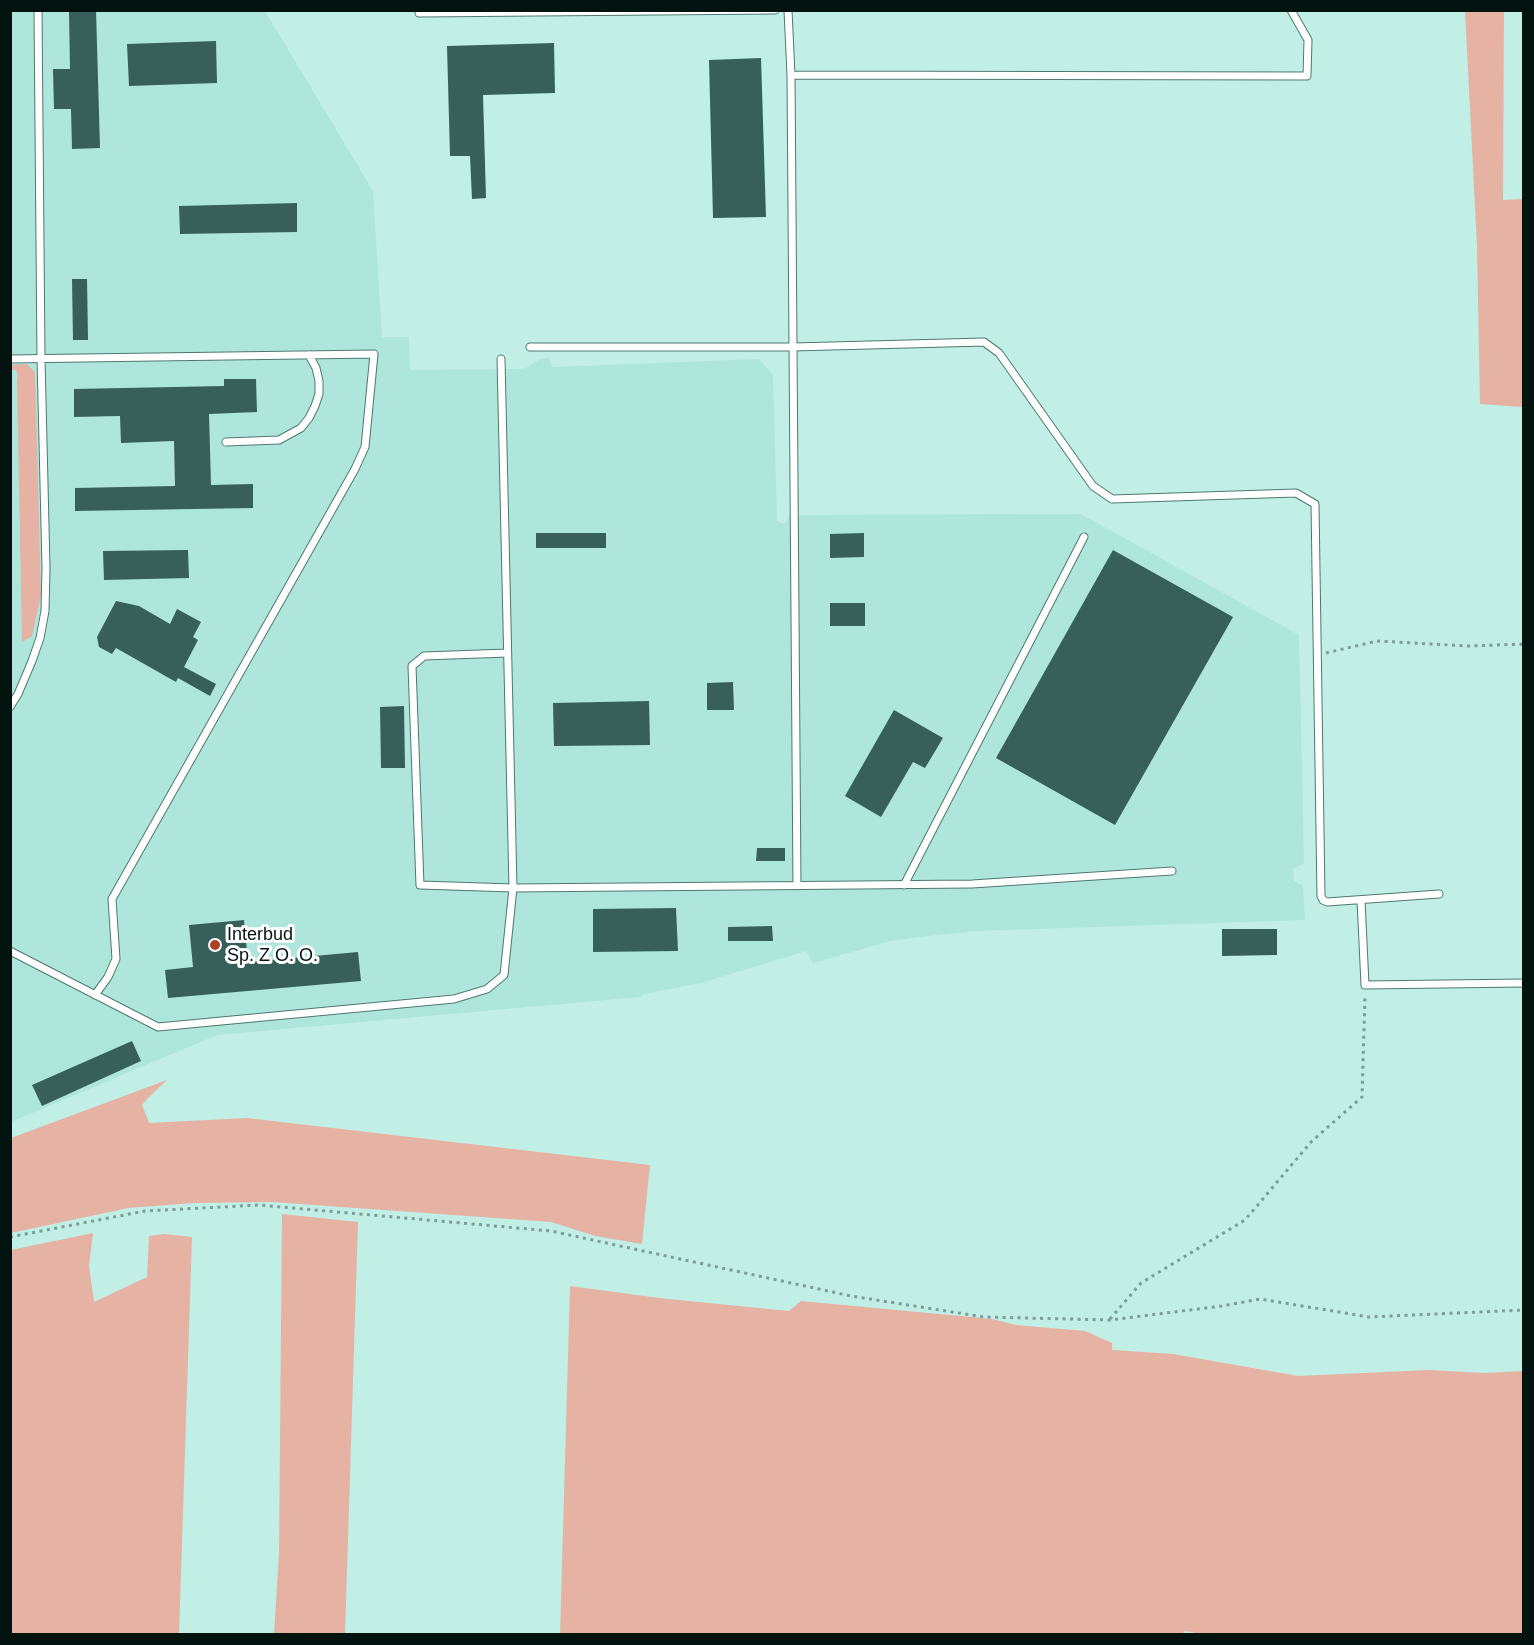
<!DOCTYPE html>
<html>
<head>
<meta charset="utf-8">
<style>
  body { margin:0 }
  #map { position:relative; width:1534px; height:1645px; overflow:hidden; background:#c1efe6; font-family:Helvetica,sans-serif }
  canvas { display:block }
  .frame { position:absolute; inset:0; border:12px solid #031310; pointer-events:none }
</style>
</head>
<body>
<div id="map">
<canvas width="1534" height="1645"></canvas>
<div class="frame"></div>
</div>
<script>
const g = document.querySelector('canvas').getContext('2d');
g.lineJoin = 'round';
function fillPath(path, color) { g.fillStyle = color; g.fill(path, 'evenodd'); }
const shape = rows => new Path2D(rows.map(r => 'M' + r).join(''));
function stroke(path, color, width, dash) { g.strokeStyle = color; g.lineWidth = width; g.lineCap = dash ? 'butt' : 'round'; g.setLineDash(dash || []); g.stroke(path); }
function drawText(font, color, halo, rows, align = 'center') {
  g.font = font + ' Helvetica,sans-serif'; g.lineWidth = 6; g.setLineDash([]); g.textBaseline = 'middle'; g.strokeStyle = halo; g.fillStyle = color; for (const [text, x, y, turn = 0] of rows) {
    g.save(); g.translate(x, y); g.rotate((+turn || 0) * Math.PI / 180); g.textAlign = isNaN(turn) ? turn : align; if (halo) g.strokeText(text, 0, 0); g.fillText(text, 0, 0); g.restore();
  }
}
const built = shape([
  [11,11,265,11,373,191,382,337,409,337,410,370,519,369,526,368,540,359,548,358,553,367,759,359,773,375,777,521,785,524,789,515,1081,514,1299,635,1304,863,1293,869,1294,881,1303,886,1305,920,977,931,919,937,891,941,813,963,806,951,701,983,644,994,640,997,217,1035,11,1122]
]);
const green = shape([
  [1465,11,1504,11,1503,200,1524,199,1523,407,1480,404,1477,246],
  [27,364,35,372,41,595,32,636,22,642,17,379,18,375,16,370,11,370,10,365],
  [167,1080,148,1098,142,1105,149,1123,247,1118,650,1165,642,1244,595,1236,551,1222,272,1202,194,1203,128,1208,11,1233,11,1138],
  [282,1214,358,1222,345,1634,274,1634,279,1554],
  [93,1233,89,1266,94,1302,147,1277,149,1236,164,1234,192,1237,179,1634,11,1634,11,1250],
  [570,1286,659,1298,789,1311,801,1301,992,1319,1016,1325,1085,1331,1112,1343,1112,1350,1173,1354,1298,1376,1428,1370,1484,1373,1523,1371,1523,1634,1202,1634,1184,1631,1183,1634,560,1634]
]);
const building = shape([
  [69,10,96,10,100,148,72,149,71,109,54,109,53,69,70,69],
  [216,41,217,83,129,86,127,44],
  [554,43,555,93,483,95,486,198,472,199,470,156,450,156,447,46],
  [761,58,766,217,713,218,709,60],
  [297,203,297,232,180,234,179,206],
  [72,279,87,279,88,340,73,340],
  [224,379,256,379,257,412,209,414,211,485,253,484,253,508,75,511,75,488,175,486,174,441,121,443,120,416,74,417,74,389,224,386],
  [536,533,606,533,606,548,536,548],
  [864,533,864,557,830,558,830,534],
  [188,550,189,578,104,580,103,551],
  [1113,550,1233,617,1115,825,996,758],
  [116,601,139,606,170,624,177,609,201,622,193,637,198,640,184,667,216,684,210,696,178,678,176,682,116,648,112,654,99,647,97,637],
  [830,603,865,603,865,626,830,626],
  [733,682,734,710,707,710,707,683],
  [649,701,650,745,554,746,553,703],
  [404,706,405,768,381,768,380,707],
  [894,710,943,738,925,768,913,762,881,817,845,796],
  [757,848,785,848,785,861,756,861],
  [676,908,678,951,593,952,593,909],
  [244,920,248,962,358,952,361,981,168,998,165,970,193,967,189,925],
  [772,926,773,941,728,941,728,927],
  [1222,929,1277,929,1277,955,1222,956],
  [132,1041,141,1061,42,1106,32,1085]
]);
const path = shape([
  [1326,653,1377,641,1468,646,1524,644],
  [10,1237,145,1211,259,1205,551,1231,851,1296,984,1317,1110,1320,1222,1306,1260,1299,1369,1317,1524,1310],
  [1110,1319,1141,1283,1245,1220,1311,1142,1362,1097,1365,996]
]);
const lane = shape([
  [788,10,791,75,797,886],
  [419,13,775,10],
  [791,75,1307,76,1308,40,1291,10],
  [530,347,793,347,984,342,999,353,1093,486,1112,499,1296,493,1315,504,1321,896,1323,900,1327,902,1439,894],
  [10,359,374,354,365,447,355,469,112,899,116,959,108,977,95,995],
  [226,442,279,440,301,428,309,418,315,406,319,394,319,381,316,368,309,355],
  [507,653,424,656,412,666,420,885,513,888,972,884,1172,871],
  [10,707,18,694,32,661,40,638,45,611,46,568,41,358,38,10],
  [904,885,1084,537],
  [1361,900,1365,985,1524,983],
  [10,951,158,1027,454,999,487,989,504,975,513,888,501,359]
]);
const markers = [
  [215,945,6,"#ab4224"]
];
const poiNames = [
  ["Interbud",227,935],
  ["Sp. Z O. O.",227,956]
];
fillPath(built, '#aee6dc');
fillPath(green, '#e5b2a3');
fillPath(building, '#366059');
stroke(lane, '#4e7871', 9);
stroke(path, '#7b9e97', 3, [3, 4.5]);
stroke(lane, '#fff', 7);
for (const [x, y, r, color] of markers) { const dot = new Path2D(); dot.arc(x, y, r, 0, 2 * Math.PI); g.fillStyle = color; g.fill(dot); stroke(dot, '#fff', 2); }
drawText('18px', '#031310', '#fff', poiNames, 'left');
</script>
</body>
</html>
